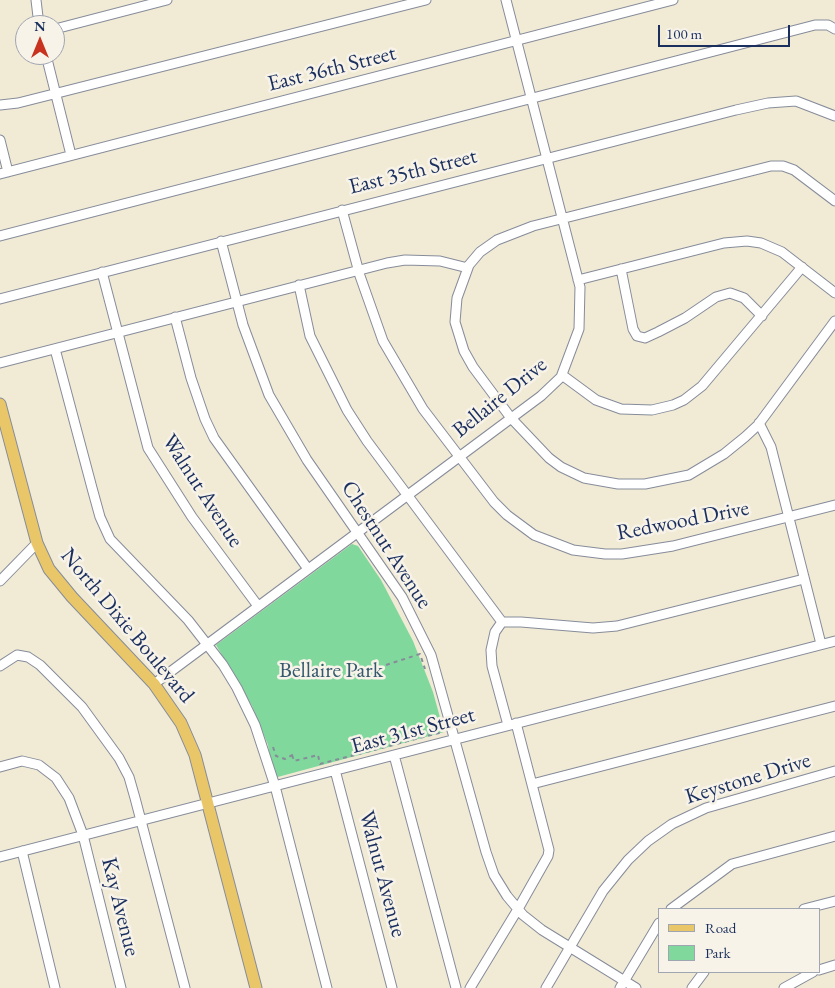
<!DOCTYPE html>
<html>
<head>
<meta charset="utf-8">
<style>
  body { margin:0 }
  #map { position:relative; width:835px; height:988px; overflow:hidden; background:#f1ead5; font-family:"EB Garamond",serif }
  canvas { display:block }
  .legend { position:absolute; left:658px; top:908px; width:162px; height:65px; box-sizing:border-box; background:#f7f3e8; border:1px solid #9fa5b1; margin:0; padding:6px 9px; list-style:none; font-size:15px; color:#1b2f5e }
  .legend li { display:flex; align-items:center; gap:10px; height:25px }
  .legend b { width:25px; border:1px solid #9fa5b1 }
  .north { position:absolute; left:15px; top:15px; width:50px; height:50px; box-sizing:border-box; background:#f7f3e8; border:1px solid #9fa5b1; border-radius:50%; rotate:0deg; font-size:14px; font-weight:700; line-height:20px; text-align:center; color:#1b2f5e }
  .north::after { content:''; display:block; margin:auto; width:18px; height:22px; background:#c8321e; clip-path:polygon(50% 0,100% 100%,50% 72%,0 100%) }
  .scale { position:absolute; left:658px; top:25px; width:132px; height:22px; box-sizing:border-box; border:2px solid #1b2f5e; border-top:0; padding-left:6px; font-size:15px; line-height:18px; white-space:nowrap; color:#1b2f5e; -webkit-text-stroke:4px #f7f3e8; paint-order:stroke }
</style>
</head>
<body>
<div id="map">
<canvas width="835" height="988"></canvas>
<ul class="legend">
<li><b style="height:6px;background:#e9c769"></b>Road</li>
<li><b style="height:14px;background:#81d89c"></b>Park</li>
</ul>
<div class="north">N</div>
<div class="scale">100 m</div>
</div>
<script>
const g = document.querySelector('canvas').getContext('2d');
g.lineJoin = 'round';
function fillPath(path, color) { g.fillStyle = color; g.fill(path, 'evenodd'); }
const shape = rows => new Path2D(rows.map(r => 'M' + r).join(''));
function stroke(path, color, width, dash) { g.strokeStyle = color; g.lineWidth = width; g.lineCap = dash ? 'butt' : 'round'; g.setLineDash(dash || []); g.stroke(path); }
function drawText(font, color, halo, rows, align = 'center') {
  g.font = font + ' "EB Garamond",serif'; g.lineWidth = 5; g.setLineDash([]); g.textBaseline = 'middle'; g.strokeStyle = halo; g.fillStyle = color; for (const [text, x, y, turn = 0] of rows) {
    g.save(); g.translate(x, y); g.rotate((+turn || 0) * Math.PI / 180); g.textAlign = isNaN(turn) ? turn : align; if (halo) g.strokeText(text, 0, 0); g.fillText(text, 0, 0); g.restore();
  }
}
const green = shape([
  [352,544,358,546,381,580,413,641,433,692,444,732,274,778,268,745,252,706,216,645]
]);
const path = shape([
  [386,665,420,654,425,669],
  [273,747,276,756,285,759,294,754],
  [292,755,294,761,318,755,320,764,439,733,442,728]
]);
const minor = shape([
  [36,0,39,25],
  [55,29,167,0],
  [46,55,71,155],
  [0,105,18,103,426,0],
  [0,140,8,172],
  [0,174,673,0],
  [835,201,794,170,783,166,771,166,533,226,497,240,480,252,469,265,457,298,455,322,464,351,473,367,511,418,549,458,561,467,584,478,618,484,645,484,689,475,724,454,745,437,758,425,835,321],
  [342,210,360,276,383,341,423,409,494,502,507,515,534,535,573,550,605,554,622,554,673,546,835,505],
  [0,236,815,25,828,25,835,29],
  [221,241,243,325,269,395,307,460,402,597,431,655,486,852,494,875,507,896,523,915,542,930,636,988],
  [621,269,633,329,637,336,645,338,658,332,685,318,716,297,730,293,744,298,762,316],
  [102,272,148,448,192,517,258,606],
  [578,280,724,243,747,241,761,243,782,252,835,293],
  [299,285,310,336,347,410,367,441,502,622],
  [0,299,736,110,768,103,796,101,835,116],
  [175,317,191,378,205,419,214,438,308,569],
  [55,349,92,488,100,517,110,539,188,620,223,665,237,688,255,725,275,786,327,988],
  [0,363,387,263,405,260,440,261,468,268],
  [562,375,596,400,621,409,652,410,673,405,684,400,702,386,802,267],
  [759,423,771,447,821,644],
  [0,581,37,543],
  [0,666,17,655,28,657,40,665,82,707,119,758,129,777,135,798,185,988],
  [154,684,541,396,561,377,579,329,580,287,506,0],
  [508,725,492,666,491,650,495,632,502,622,521,622,593,628,617,626,804,579],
  [394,755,456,988],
  [0,767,22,761,39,765,56,778,69,798,83,835,121,988],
  [335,770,392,988],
  [532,784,835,706],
  [22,851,55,988],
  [0,857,835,641],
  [671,909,732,864,835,836],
  [804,909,835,901],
  [819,970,835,965],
  [470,988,518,909,548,856,549,850,516,723],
  [546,988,603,891,628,860,648,841,672,824,706,808,835,771],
  [620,988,659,923],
  [692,988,704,972],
  [784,988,813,972]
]);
const major = shape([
  [0,404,37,543,49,569,72,597,154,684,181,723,195,755,256,988]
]);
const streetNames = [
  ["East 36th Street",332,69,-14],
  ["East 35th Street",413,172,-14],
  ["Bellaire Drive",500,398,-39],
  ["Walnut Avenue",202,491,57],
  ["Redwood Drive",683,521,-11],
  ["Chestnut Avenue",386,545,57],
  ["North Dixie Boulevard",127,626,50],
  ["East 31st Street",413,731,-15],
  ["Keystone Drive",748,779,-17],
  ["Walnut Avenue",382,874,75],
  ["Kay Avenue",120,907,76]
];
const parkNames = [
  ["Bellaire Park",331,671]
];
fillPath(green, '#81d89c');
stroke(minor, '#868c9a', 11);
stroke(major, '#868c9a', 13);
stroke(path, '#868c9a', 2, [4, 4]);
stroke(minor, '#fff', 9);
stroke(major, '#e9c769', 11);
drawText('22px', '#1b2f5e', '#f7f3e8', streetNames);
drawText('22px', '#34596e', '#f7f3e8', parkNames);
</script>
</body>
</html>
